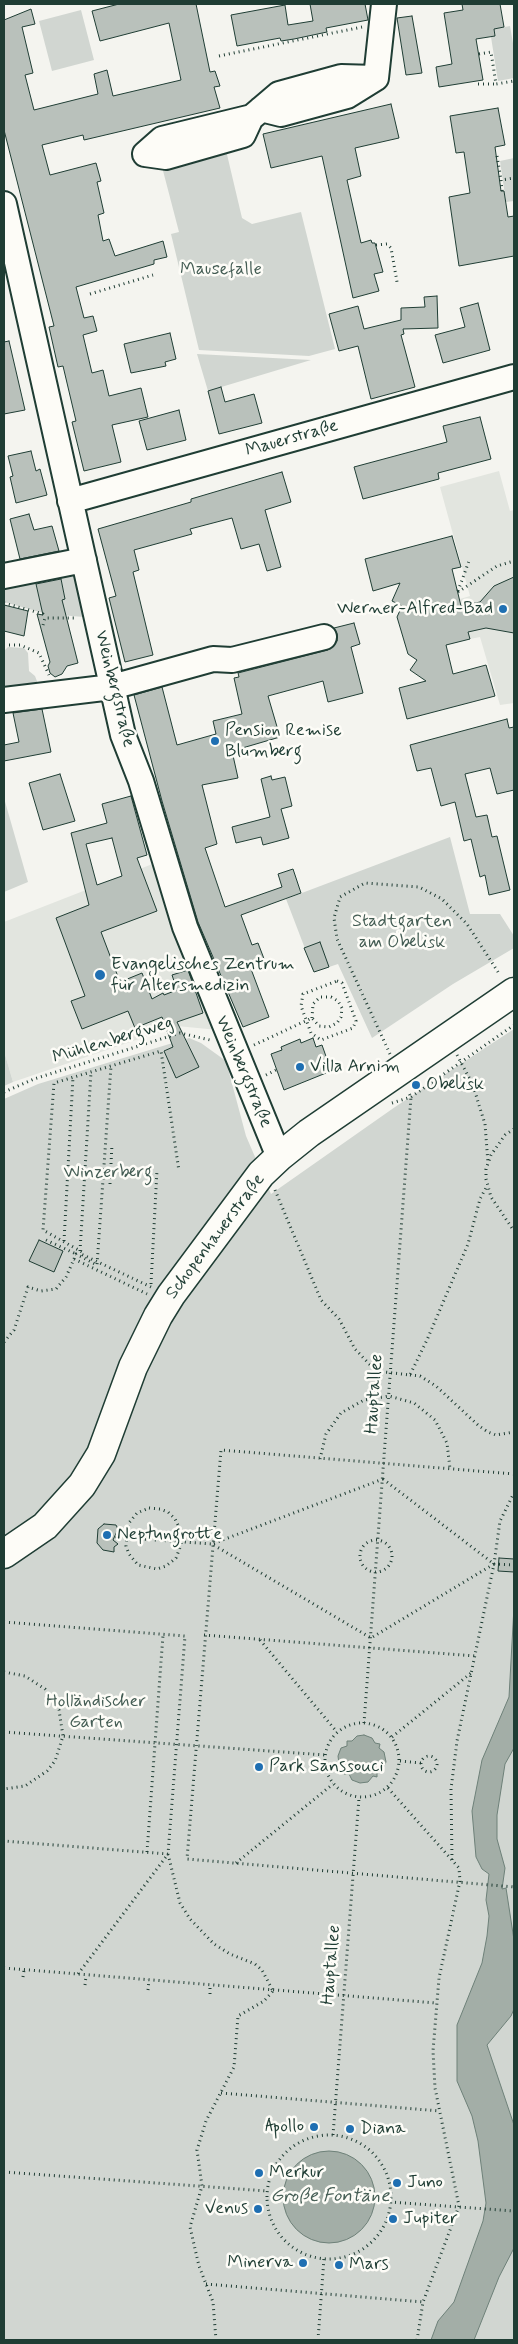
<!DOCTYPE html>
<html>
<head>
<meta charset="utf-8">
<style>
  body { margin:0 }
  #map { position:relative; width:518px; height:2344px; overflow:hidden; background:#f4f4ef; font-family:Mynerve,sans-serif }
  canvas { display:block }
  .frame { position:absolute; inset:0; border:5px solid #1f3d34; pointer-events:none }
</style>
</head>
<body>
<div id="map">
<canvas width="518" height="2344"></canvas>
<div class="frame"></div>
</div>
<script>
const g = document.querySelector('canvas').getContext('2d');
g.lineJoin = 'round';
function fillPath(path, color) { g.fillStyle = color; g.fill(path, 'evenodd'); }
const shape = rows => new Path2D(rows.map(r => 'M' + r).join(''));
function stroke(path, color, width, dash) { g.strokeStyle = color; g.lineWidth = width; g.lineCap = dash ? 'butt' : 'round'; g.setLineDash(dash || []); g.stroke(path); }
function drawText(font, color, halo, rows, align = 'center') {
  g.font = font + ' Mynerve,sans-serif'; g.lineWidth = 5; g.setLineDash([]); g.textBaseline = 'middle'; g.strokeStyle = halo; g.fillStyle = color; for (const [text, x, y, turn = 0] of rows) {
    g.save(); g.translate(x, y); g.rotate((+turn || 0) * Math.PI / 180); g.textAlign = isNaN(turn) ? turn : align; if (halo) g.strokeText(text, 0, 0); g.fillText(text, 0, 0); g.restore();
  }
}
const built = shape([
  [499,471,510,511,514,510,514,703,500,705,480,637,470,639,460,599,470,596,440,487],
  [155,863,218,1030,177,1026,13,1082,4,1051,4,922]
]);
const green = shape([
  [81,10,94,60,52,71,39,21],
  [510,26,514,49,514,78,498,81,491,37,495,36,494,29],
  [225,146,242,218,252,224,301,212,335,349,309,356,199,350,171,234,179,232,161,163],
  [514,158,514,201,506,202,500,161],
  [197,354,311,360,208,391],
  [72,564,84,617,47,614,4,602,4,579,34,574,40,603,65,599,59,568],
  [8,647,24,648,28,653,29,671,35,676,38,684,4,691,4,651],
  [4,798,28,882,4,892],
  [450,837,470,914,500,914,514,936,514,948,453,984,372,1038,338,964,314,972,286,899],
  [514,1029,514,2340,4,2340,4,1099,38,1084,189,1038,201,1043,226,1061,246,1136,271,1194,395,1107],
  [4,1051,13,1082,4,1086]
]);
const water = shape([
  [514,1607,514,1748,505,1764,497,1815,497,1839,505,1868,502,1889,506,1888,514,1940,514,2009,511,2016,487,2045,514,2125,514,2248,499,2277,474,2340,431,2340,438,2321,454,2302,483,2221,486,2203,478,2141,472,2116,457,2081,457,2025,482,1963,487,1936,489,1916,486,1900,489,1874,482,1869,476,1857,472,1811,482,1760,509,1697,514,1607],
  [364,1735,372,1738,375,1743,380,1744,379,1748,384,1752,386,1762,382,1770,377,1772,377,1777,373,1776,368,1782,360,1783,352,1780,349,1774,344,1774,345,1769,339,1764,338,1756,341,1748,347,1746,347,1741,352,1741,357,1736,364,1735],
  '283 2197a46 46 0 1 1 92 0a46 46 0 1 1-92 0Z'
]);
const building = shape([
  [119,4,196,4,210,72,215,71,220,86,214,87,220,108,84,140,83,135,42,145,50,175,96,163,101,181,97,182,104,213,98,215,103,241,109,239,115,256,163,241,167,257,154,260,154,264,76,287,84,318,93,316,97,331,83,335,92,373,103,370,109,396,141,388,148,417,112,425,121,462,84,471,72,422,76,421,63,366,58,367,49,327,54,326,4,130,4,20,31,9,35,24,22,27,33,73,25,75,34,110,98,94,94,74,107,70,113,96,181,80,169,23,100,41,92,11,119,4],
  [310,4,365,4,368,20,326,28,327,32,294,39,281,41,280,38,237,46,231,15,285,5,288,25,313,21,310,4],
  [462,4,500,4,504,27,494,29,495,36,476,39,483,80,439,87,436,67,452,64,444,13,463,10,462,4],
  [412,16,422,73,406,75,397,18,412,16],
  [391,104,399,138,355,148,361,176,347,180,361,243,371,240,372,243,375,243,383,272,374,274,379,291,353,298,322,156,271,168,263,134,391,104],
  [498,108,505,145,495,147,501,191,504,191,508,217,514,216,514,256,459,266,449,197,470,193,464,152,456,153,450,116,498,108],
  [437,296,438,328,403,329,404,334,401,335,415,387,371,399,358,346,339,351,329,314,358,306,364,329,401,320,401,308,425,307,424,297,437,296],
  [478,303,490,350,443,363,435,335,465,327,460,308,478,303],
  [170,333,176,359,165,362,166,366,131,373,124,344,170,333],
  [9,341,25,410,4,414,4,342,9,341],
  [221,387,225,402,254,394,262,423,219,434,208,391,221,387],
  [179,410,186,440,147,450,139,421,179,410],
  [480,417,491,459,438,473,439,479,363,499,354,467,447,442,443,426,480,417],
  [31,451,36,471,40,469,47,495,16,503,10,477,13,476,8,456,31,451],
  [282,472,291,502,265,510,281,567,267,571,259,544,241,549,232,518,190,529,192,534,134,550,139,570,133,572,153,655,125,662,109,598,116,596,98,529,191,502,191,499,282,472],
  [29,514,34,530,52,526,59,551,20,559,10,519,29,514],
  [452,536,461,567,452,569,461,606,480,602,494,586,514,577,514,633,486,628,468,632,470,639,446,645,453,674,486,665,495,696,407,719,399,688,426,681,410,670,417,660,408,654,397,617,402,606,392,601,400,583,373,591,365,559,452,536],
  [61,579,65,599,62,600,78,663,67,666,62,674,55,677,50,673,48,666,50,662,37,614,43,615,36,584,61,579],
  [4,605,28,611,24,636,4,631,4,605],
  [354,623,360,644,351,647,363,693,328,702,323,681,268,696,280,737,232,751,238,778,202,785,217,844,205,848,225,907,282,887,278,874,293,869,301,893,241,915,252,945,258,943,266,964,251,969,269,1017,243,1027,198,922,162,801,134,695,162,687,177,745,216,734,213,721,242,714,234,678,239,677,238,673,328,650,337,641,337,634,334,628,354,623],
  [42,709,51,752,4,761,4,745,19,742,13,713,42,709],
  [507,719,509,728,514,727,514,790,497,794,490,768,465,774,476,817,487,815,492,837,497,836,510,890,489,895,485,875,480,877,471,839,464,841,455,802,441,806,431,768,417,771,410,745,507,719],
  [60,774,75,821,43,830,29,783,60,774],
  [271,776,272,780,285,777,292,806,281,809,289,838,263,845,261,837,236,843,232,827,270,817,261,779,271,776],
  [131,796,147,855,137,858,157,911,101,932,120,982,142,973,152,999,163,993,164,995,177,990,172,975,188,970,203,1013,177,1022,199,1067,176,1078,164,1051,173,1047,162,1017,135,1028,128,1011,82,1029,71,1001,85,996,56,918,89,905,71,833,107,823,102,804,131,796],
  [112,838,122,876,97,885,86,844,112,838],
  [320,942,329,967,314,972,304,948,320,942],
  [313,1038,316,1047,322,1045,328,1062,323,1064,326,1073,284,1090,271,1054,282,1050,281,1047,300,1039,301,1043,313,1038],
  [39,1240,63,1251,54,1272,29,1261,39,1240],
  [104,1524,116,1525,118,1529,113,1540,118,1544,114,1547,114,1552,103,1550,97,1543,98,1529,104,1524],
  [499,1558,514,1559,514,1572,498,1571,499,1558]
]);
const path = shape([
  [479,54,491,52,496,84,514,81],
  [219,56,362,27],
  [478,84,496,84],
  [497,156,501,180],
  [502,191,501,180,514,178],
  [376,245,387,244,391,248,397,282],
  [90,294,153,275],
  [458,591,469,561],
  [458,592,497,566,514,561],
  [4,603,43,614,45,618],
  [43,625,45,618,77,618],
  [4,645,20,645,39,653,49,675],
  [337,981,342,983,356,1021,353,1028,321,1040,311,1033,301,1006,303,994,337,981],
  [254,1045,312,1018,319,1026,329,1027,337,1023,341,1017,342,1008,338,1001,331,997,320,997,313,1004,312,1018],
  [390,1054,337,939,334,918,340,897,365,883,419,887,442,899,467,924,500,975],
  [457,1055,473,1085,479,1105,485,1124,488,1163],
  [266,1075,276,1070],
  [4,1092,34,1079,180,1033,210,1040],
  [392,1103,411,1097,514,1025],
  [514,1129,505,1135,491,1155,486,1169,486,1179,491,1197,514,1231],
  [110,1184,112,1144],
  [275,1190,321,1300,339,1319,355,1349,376,1371,410,1375,427,1340,468,1244,480,1199,487,1186],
  [46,1240,76,1254],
  [64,1241,73,1077],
  [80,1251,91,1072],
  [74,1259,76,1254,97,1265,111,1066],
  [151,1284,157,1170],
  [151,1287,81,1254,82,1252,43,1230,54,1083,161,1051,179,1171],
  [4,1342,14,1330,28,1287,41,1291,56,1289,66,1277,74,1259,147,1294],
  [410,1375,420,1376,436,1386,479,1426,488,1432,496,1435,514,1432],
  [320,1459,326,1434,341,1413,364,1400,389,1396,414,1403,435,1420,447,1443,450,1469],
  [514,1474,221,1450,187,1859,514,1887],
  [383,1479,494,1564,371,1638,212,1544,383,1479],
  [149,1508,160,1509,168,1512,175,1519,181,1531,181,1545,176,1558,166,1566,157,1569,138,1565,129,1554,126,1546,128,1524,137,1513,149,1508],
  [115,1537,212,1544],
  '360 1556a16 16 0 1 1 32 0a16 16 0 1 1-32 0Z',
  [494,1564,514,1565],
  [4,1622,185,1636,168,1854,4,1841],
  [204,1635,475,1656],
  [260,1640,337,1732],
  [4,1672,25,1676,45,1689,59,1710,63,1736,55,1761,47,1771,25,1786,4,1789],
  '325 1760a37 37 0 1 1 74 0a37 37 0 1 1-74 0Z',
  [364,1723,411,1097,408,1091],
  [4,1732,325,1755],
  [392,1737,471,1673],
  '421 1764a8 8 0 1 1 16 0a8 8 0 1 1-16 0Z',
  [400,1761,421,1763],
  [388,1788,459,1868,460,1881,439,1978,433,2051,435,2088,459,2206,423,2302,417,2340],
  [147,1852,163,1635],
  [168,1854,180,1903,190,1919,214,1944,230,1954,255,1964,262,1970,273,1991],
  [452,1860,451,1789,457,1741,494,1564,500,1521,514,1493],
  [236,1863,333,1784],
  [4,1968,436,2003],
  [78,1974,168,1854],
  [23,1977,24,1970],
  [85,1985,86,1976],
  [148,1990,149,1980],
  [210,1994,210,1985],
  [221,2093,440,2111],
  [333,2135,359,1798],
  '267 2197a62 62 0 1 1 124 0a62 62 0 1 1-124 0Z',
  [4,2172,267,2191],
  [390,2202,514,2211],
  [206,2284,423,2302],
  [216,2340,213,2302,199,2266,190,2227,202,2186,197,2150,206,2121,234,2067,238,2016,264,2001,273,1991],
  [318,2340,324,2258]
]);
const minor = shape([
  [376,78,384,4],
  [261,109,281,114,347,96,376,78],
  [145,154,162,139,252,117,279,94,341,77,376,78],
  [145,154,166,157,243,135,249,122],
  [4,204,123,735,141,781,185,927,279,1157],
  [70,501,514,377],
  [4,576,84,560],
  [4,700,112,687,213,659,232,660,324,637]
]);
const major = shape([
  [4,1554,45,1526,82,1485,101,1454,133,1367,158,1316,171,1295,261,1174,279,1157,309,1133,514,992]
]);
const markers = [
  [503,609,5,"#1f6fb2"],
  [215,741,5,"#1f6fb2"],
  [100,975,6,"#1f6fb2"],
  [300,1067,5,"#1f6fb2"],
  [416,1085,5,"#1f6fb2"],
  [107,1535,5,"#1f6fb2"],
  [259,1767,5,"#1f6fb2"],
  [314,2127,5,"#1f6fb2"],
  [350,2129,5,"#1f6fb2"],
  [259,2173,5,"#1f6fb2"],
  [397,2183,5,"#1f6fb2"],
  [258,2209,5,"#1f6fb2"],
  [393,2219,5,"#1f6fb2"],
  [303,2263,5,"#1f6fb2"],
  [339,2265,5,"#1f6fb2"]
];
const parkNames = [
  ["Mausefalle",221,270],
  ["Stadtgarten",402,922],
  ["am Obelisk",402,943],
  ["Winzerberg",108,1173],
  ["Holländischer",96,1702],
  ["Garten",96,1723]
];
const streetNames = [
  ["Mauerstraße",292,439,-16],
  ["Weinbergstraße",114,689,76],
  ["Mühlenbergweg",113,1041,-17],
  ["Weinbergstraße",243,1072,67],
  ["Schopenhauerstraße",216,1237,-53],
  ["Hauptallee",375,1394,-86],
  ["Hauptallee",332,1965,-85]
];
const poiNames = [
  ["Werner-Alfred-Bad",493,609,"right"],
  ["Pension Remise",225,731],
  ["Blumberg",225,752],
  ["Evangelisches Zentrum",111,965],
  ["für Altersmedizin",111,986],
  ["Villa Arnim",310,1067],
  ["Obelisk",426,1085],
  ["Neptungrotte",117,1535],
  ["Park Sanssouci",269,1767],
  ["Apollo",304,2127,"right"],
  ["Diana",360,2129],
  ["Merkur",269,2173],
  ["Juno",407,2183],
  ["Venus",248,2209,"right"],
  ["Jupiter",403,2219],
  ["Minerva",293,2263,"right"],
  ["Mars",349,2265]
];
const waterNames = [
  ["Große Fontäne",330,2197]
];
fillPath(built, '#e2e5df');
fillPath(green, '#d1d6d1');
fillPath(water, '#a3aea7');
stroke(water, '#6e8179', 1);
fillPath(building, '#b9c1bb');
stroke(building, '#1f3d34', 1);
stroke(minor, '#1f3d34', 28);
stroke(major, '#1f3d34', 31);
stroke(path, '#1f3d34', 3, [1, 4]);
stroke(minor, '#fdfcf7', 24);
stroke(major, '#fdfcf7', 28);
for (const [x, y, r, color] of markers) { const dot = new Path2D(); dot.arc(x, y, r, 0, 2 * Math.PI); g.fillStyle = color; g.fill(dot); stroke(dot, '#fdfcf7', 2); }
drawText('18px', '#435c53', '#fdfcf7', parkNames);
drawText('18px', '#1f3d34', '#fdfcf7', streetNames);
drawText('18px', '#1f3d34', '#fdfcf7', poiNames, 'left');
drawText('italic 19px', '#475f56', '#fdfcf7', waterNames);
</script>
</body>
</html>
